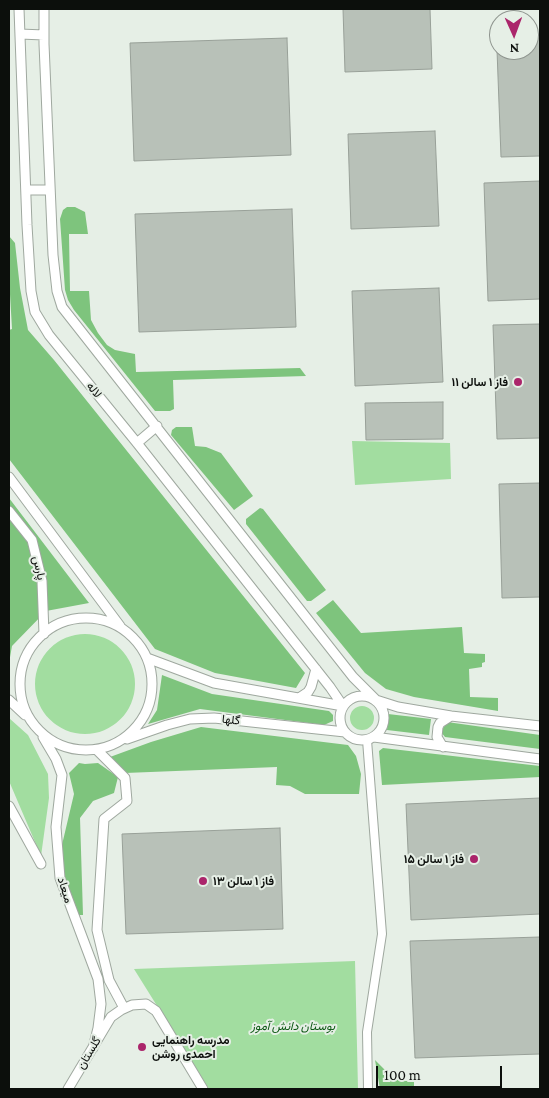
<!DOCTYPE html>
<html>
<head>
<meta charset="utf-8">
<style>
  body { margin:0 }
  #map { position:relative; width:549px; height:1098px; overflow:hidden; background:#e6efe6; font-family:"Crimson Pro",serif }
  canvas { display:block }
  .frame { position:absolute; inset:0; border:10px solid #0c0f0c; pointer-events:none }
  .north { position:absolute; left:489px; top:10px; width:50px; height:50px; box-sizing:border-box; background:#e6efe6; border:1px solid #8f958f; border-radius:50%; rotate:178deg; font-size:14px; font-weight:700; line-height:20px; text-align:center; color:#0c0f0c }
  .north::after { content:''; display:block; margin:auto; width:18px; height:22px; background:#ab256b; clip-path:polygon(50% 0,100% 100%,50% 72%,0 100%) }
  .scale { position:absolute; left:376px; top:1066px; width:126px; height:22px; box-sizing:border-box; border:2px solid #0c0f0c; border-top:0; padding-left:6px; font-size:15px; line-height:18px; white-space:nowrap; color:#0c0f0c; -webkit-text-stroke:4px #e6efe6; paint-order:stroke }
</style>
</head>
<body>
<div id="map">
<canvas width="549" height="1098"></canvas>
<div class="frame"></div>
<div class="north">N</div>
<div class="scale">100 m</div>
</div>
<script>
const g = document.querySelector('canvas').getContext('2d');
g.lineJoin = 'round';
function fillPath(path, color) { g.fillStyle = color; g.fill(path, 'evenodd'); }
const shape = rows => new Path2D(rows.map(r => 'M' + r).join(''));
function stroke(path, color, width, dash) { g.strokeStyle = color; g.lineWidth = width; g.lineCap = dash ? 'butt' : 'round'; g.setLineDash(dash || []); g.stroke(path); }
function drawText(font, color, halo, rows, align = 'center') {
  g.font = font + ' "Crimson Pro",Vazirmatn,serif'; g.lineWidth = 4; g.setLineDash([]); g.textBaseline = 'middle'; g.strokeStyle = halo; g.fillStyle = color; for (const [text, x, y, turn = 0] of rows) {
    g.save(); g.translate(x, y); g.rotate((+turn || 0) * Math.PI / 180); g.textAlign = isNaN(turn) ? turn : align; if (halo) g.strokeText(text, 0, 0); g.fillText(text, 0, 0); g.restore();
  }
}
const green = shape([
  [352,441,450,443,451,479,355,485],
  '35 684a50 50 0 1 1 100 0a50 50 0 1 1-100 0Z',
  '350 718a12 12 0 1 1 24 0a12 12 0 1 1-24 0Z',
  [9,718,28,735,48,774,49,798,41,856,9,781],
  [355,961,358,1089,209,1089,134,969]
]);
const forest = shape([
  [67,207,75,207,85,212,88,234,69,234,70,291,89,291,91,320,98,333,107,345,115,350,135,354,136,372,300,368,306,376,173,380,174,409,170,411,155,411,74,310,68,300,65,290,60,219,63,210],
  [9,236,15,243,20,288,28,330,54,360,305,673,296,688,215,673,155,649,9,459,9,330,12,329,9,277],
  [176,427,192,427,195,446,206,447,221,453,253,496,234,510,171,435,172,430],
  [9,498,89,603,46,611,12,646,9,663],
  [260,508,263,509,326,590,311,601,307,601,246,524,246,519],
  [333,600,361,633,462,627,464,653,485,654,485,662,482,663,482,667,469,669,470,697,498,698,498,711,414,697,386,689,365,673,316,613],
  [162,675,212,694,329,711,333,715,333,721,324,725,200,709,148,724,157,710],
  [388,714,431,719,429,735,387,730],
  [447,722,540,735,540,749,445,737,441,732],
  [201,727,348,745,356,756,361,774,359,794,305,794,290,786,276,785,277,767,125,773,110,757,151,742],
  [383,748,540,766,540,777,382,785,379,751],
  [79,763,85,764,98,763,118,777,114,793,93,801,80,818,83,915,79,915,67,893,62,869,61,849,74,794,69,773],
  [375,1060,389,1074,400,1081,414,1081,414,1089,380,1089]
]);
const building = shape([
  [343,9,430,9,432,69,345,72,343,9],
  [287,38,291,155,134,161,130,43,287,38],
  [529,38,540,38,540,156,501,157,497,50,529,50,529,38],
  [435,131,439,226,351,229,348,134,435,131],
  [540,181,540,299,488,301,484,183,540,181],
  [292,209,296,327,139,332,135,214,292,209],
  [439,288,443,382,355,386,352,291,439,288],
  [540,324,540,438,497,439,493,325,540,324],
  [443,402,443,439,366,440,365,403,443,402],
  [540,483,540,597,502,598,499,484,540,483],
  [540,798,540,914,411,920,406,804,540,798],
  [280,828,283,929,126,934,122,834,280,828],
  [540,937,540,1054,415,1058,410,941,540,937]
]);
const minor = shape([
  [367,740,382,934,367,1032,368,1089]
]);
const tertiary = shape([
  [19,9,27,225,31,291,35,312,49,335,137,443,330,687,343,706],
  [44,9,44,44,53,255,57,291,62,307,353,677,376,700,398,707,451,716,540,726],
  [20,34,44,35],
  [27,190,50,190],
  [137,443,157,426],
  [9,477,120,626],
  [9,511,32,540,42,581,44,634],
  '20 684a66 66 0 1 1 132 0a66 66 0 1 1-132 0Z',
  [147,658,214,683,343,706],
  '340 718a22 22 0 1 1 44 0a22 22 0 1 1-44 0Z',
  [299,698,308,692,311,687,316,669],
  [9,700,25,715],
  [43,737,56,759,62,775,56,827,60,878,98,979,101,1004,98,1028,93,1048],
  [374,737,540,759],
  [127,739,167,725,190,719,214,718,345,732],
  [443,747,437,737,438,727,440,723,451,716],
  [97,750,125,778,127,801,104,819,97,930,109,980,124,1008],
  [9,806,41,864],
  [68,1089,111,1017,121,1010,132,1005,146,1004,156,1011,203,1089]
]);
const markers = [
  [518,382,5,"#ab256b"],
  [474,859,5,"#ab256b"],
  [203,881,5,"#ab256b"],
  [142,1047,5,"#ab256b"]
];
const poiNames = [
  ["فاز ۱ سالن ۱۱",508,382],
  ["فاز ۱ سالن ۱۵",464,859],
  ["فاز ۱ سالن ۱۳",213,881,"left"],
  ["مدرسه راهنمایی",152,1040,"left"],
  ["احمدی روشن",152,1054,"left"]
];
const streetNames = [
  ["لاله",94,390,51],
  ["پارس",39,568,78],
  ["گلها",231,720,6],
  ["میعاد",65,890,73],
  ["گلستان",89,1053,-59]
];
const parkNames = [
  ["بوستان دانش آموز",293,1026]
];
fillPath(green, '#a2dda0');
fillPath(forest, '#7ec47d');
fillPath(building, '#b8c1b8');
stroke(building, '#98a098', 1);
stroke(minor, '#9fa89f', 10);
stroke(tertiary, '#9fa89f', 11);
stroke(minor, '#fff', 8);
stroke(tertiary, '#fff', 9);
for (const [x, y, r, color] of markers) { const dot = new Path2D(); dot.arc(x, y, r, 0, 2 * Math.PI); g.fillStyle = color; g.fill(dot); stroke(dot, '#e6efe6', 2); }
drawText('bold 12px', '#0c0f0c', '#e6efe6', poiNames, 'right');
drawText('12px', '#0c0f0c', '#e6efe6', streetNames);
drawText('italic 12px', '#0d5814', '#e6efe6', parkNames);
</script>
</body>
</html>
